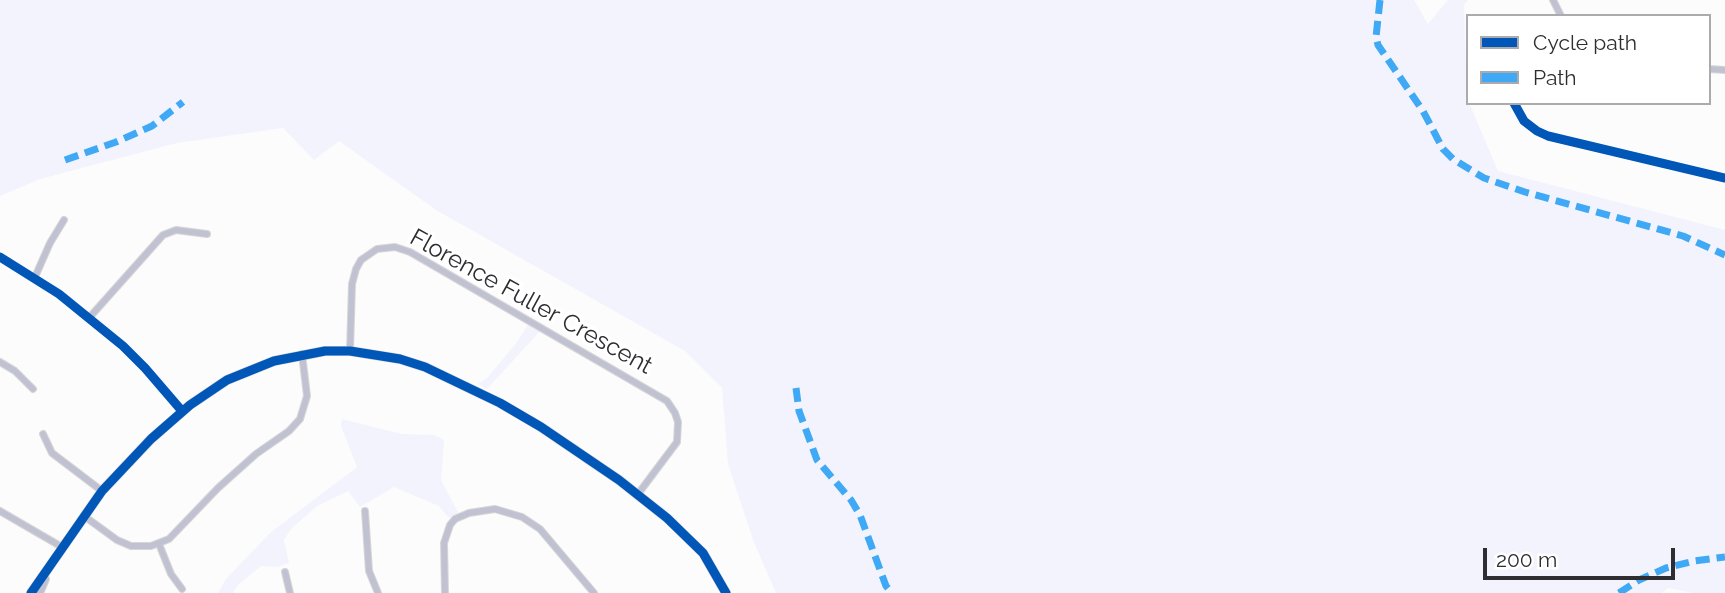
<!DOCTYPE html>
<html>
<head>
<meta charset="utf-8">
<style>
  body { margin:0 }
  #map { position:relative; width:1725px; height:593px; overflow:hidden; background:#fcfcfc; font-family:Raleway,sans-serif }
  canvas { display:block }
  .legend { position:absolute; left:1466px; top:14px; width:245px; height:91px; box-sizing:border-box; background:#fff; border:2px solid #ababad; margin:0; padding:9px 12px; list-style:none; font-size:21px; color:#2e2e32 }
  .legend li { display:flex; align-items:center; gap:14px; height:35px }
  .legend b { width:35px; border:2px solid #ababad }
  .scale { position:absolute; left:1483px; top:548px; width:192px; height:32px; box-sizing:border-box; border:4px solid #2e2e32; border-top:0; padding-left:9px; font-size:21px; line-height:24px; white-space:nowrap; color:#2e2e32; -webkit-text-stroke:5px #fff; paint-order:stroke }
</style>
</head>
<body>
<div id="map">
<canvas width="1725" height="593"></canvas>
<ul class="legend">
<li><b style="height:9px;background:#0057b8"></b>Cycle path</li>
<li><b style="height:9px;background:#3fa9f5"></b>Path</li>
</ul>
<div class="scale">200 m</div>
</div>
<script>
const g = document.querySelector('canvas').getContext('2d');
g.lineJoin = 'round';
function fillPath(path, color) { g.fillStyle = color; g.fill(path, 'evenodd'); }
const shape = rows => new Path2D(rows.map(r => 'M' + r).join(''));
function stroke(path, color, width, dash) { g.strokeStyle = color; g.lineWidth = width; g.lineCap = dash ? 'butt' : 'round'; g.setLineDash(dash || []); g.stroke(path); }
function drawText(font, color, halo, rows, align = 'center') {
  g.font = font + ' Raleway,sans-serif'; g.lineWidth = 7; g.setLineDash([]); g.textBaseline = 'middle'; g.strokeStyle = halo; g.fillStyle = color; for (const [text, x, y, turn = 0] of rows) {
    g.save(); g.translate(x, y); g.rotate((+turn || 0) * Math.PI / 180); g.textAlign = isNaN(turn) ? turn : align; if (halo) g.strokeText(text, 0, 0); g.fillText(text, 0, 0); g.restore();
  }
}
const green = shape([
  [0,0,1414,0,1428,24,1448,0,1468,0,1464,5,1467,98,1498,171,1725,230,1725,593,1693,593,1668,588,1662,593,776,593,753,540,728,464,722,388,685,351,436,210,339,141,314,160,283,128,177,143,40,179,0,196],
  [528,325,540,331,487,389,478,384,488,377,517,342],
  [342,419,402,434,434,435,444,440,441,480,459,514,449,518,439,506,394,487,360,507,348,491,317,506,291,529,284,540,289,563,277,567,261,566,238,585,233,593,218,593,226,579,270,533,357,467,341,426]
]);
const minor = shape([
  [1553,0,1561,16],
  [1709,69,1725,70],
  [1514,103,1524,121,1537,131,1548,136,1725,178],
  [0,257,59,294,123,346,145,368,182,411],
  [35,277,50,243,64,220],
  [89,318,163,235,176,230,207,234],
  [350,351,352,284,356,269,361,260,377,249,395,247,410,252,667,401,675,413,678,422,677,442,638,494],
  [0,362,15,371,33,389],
  [43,434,52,453,102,491],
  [0,511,62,547],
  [365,511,369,571,378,593],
  [84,516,117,540,131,546,151,546,169,539,218,488,256,454,289,431,300,419,307,396,302,354],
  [159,544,171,574,182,589],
  [285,572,290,593],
  [445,593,444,543,450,525,455,519,469,513,495,509,522,517,540,529,594,593]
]);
const tertiary = shape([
  [31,593,102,491,151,439,190,405,227,380,274,361,325,351,350,351,400,359,425,367,500,403,541,427,619,480,667,518,703,553,726,593],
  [39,593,45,579]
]);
const quiet = shape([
  [1380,0,1376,37,1378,45,1423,111,1443,149,1453,159,1484,178,1525,192,1683,236,1725,255],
  [65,160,116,142,152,126,183,102],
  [796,388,799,411,817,460,851,500,860,515,886,586,892,593],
  [1619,593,1639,580,1666,568,1694,561,1725,557]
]);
const cycleway = shape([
  [1514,103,1524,121,1537,131,1548,136,1725,178],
  [0,257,59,294,123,346,145,368,182,411],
  [31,593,102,491,151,439,190,405,227,380,274,361,325,351,350,351,400,359,425,367,500,403,541,427,619,480,667,518,703,553,726,593]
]);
const streetNames = [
  ["Florence Fuller Crescent",531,302,29]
];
fillPath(green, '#f2f3fd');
stroke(minor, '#d7d7d8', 8);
stroke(tertiary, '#d7d7d8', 10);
stroke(minor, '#c0c2d2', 6);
stroke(tertiary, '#c0c2d2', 8);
stroke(quiet, '#3fa9f5', 7, [14, 7]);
stroke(cycleway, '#0057b8', 9);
drawText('24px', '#2e2e32', '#fff', streetNames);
</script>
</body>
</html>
